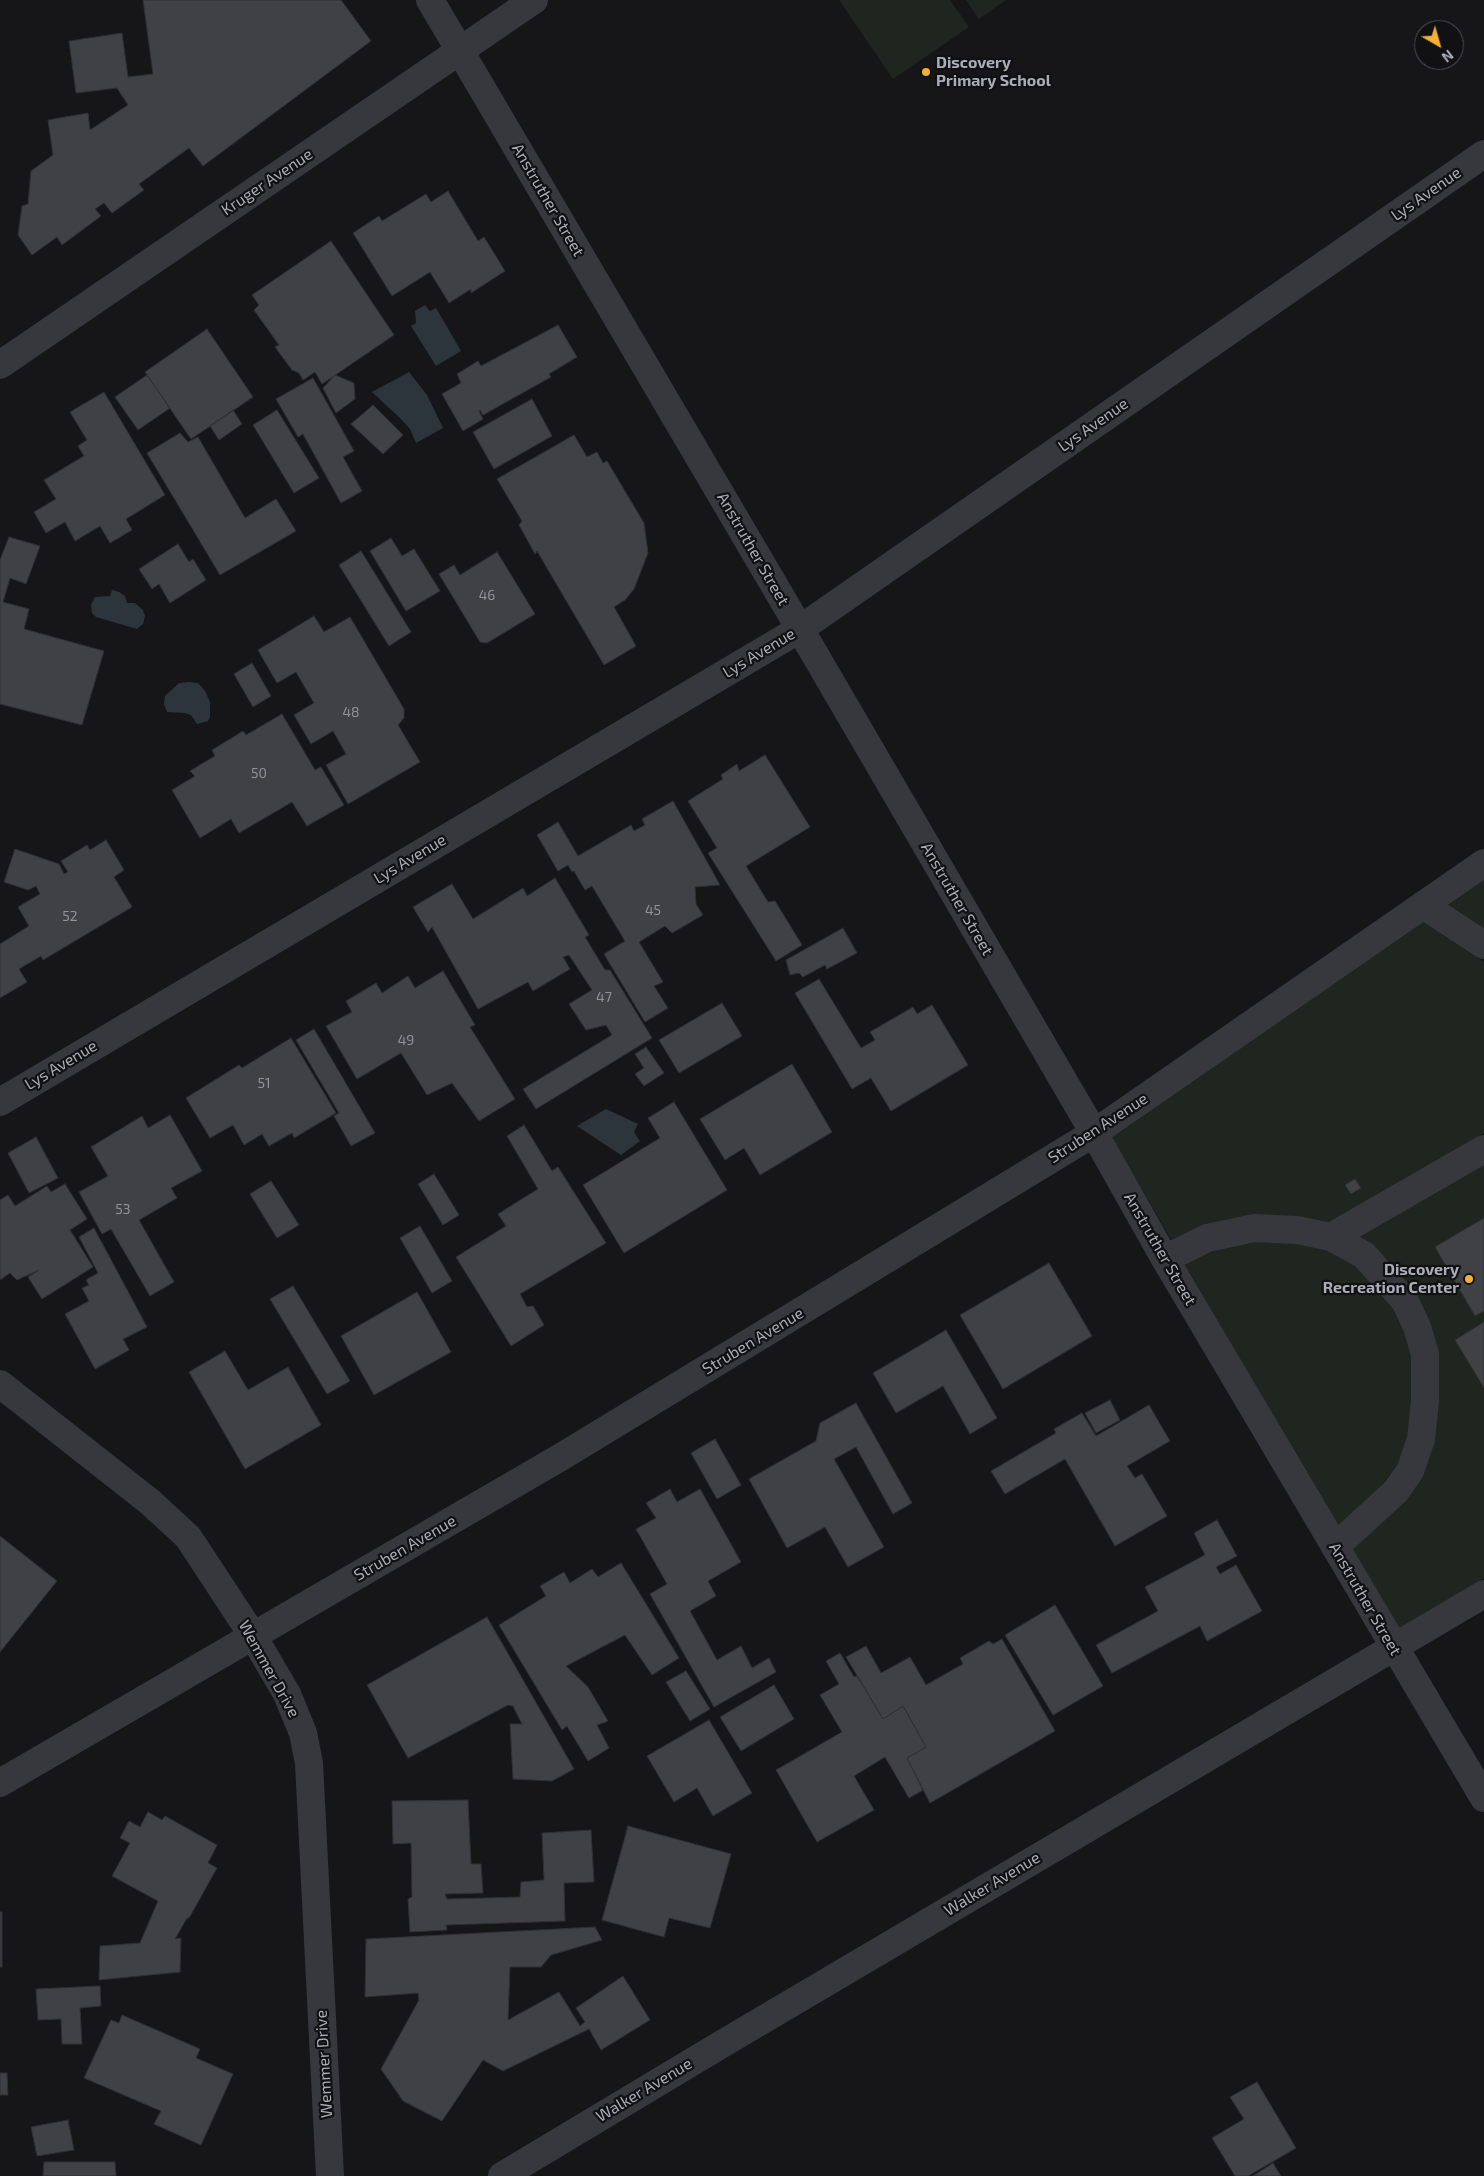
<!DOCTYPE html>
<html>
<head>
<meta charset="utf-8">
<style>
  body { margin:0 }
  #map { position:relative; width:1484px; height:2176px; overflow:hidden; background:#161618; font-family:"Exo 2",sans-serif }
  canvas { display:block }
  .north { position:absolute; left:1414px; top:20px; width:50px; height:50px; box-sizing:border-box; background:#111113; border:1px solid #4d4f55; border-radius:50%; rotate:142deg; font-size:14px; font-weight:700; line-height:20px; text-align:center; color:#a8adb8 }
  .north::after { content:''; display:block; margin:auto; width:18px; height:22px; background:#f2b134; clip-path:polygon(50% 0,100% 100%,50% 72%,0 100%) }
</style>
</head>
<body>
<div id="map">
<canvas width="1484" height="2176"></canvas>
<div class="north">N</div>
</div>
<script>
const g = document.querySelector('canvas').getContext('2d');
g.lineJoin = 'round';
function fillPath(path, color) { g.fillStyle = color; g.fill(path, 'evenodd'); }
const shape = rows => new Path2D(rows.map(r => 'M' + r).join(''));
function stroke(path, color, width, dash) { g.strokeStyle = color; g.lineWidth = width; g.lineCap = dash ? 'butt' : 'round'; g.setLineDash(dash || []); g.stroke(path); }
function drawText(font, color, halo, rows, align = 'center') {
  g.font = font + ' "Exo 2",sans-serif'; g.lineWidth = 4.5; g.setLineDash([]); g.textBaseline = 'middle'; g.strokeStyle = halo; g.fillStyle = color; for (const [text, x, y, turn = 0] of rows) {
    g.save(); g.translate(x, y); g.rotate((+turn || 0) * Math.PI / 180); g.textAlign = isNaN(turn) ? turn : align; if (halo) g.strokeText(text, 0, 0); g.fillText(text, 0, 0); g.restore();
  }
}
const green = shape([
  [839,0,950,0,969,27,893,79],
  [966,0,1006,0,979,19],
  [1484,880,1484,929,1448,905],
  [1422,921,1484,962,1484,1133,1329,1223,1287,1216,1243,1216,1201,1225,1172,1241,1112,1138],
  [1484,1164,1484,1578,1399,1629,1351,1551,1401,1504,1433,1445,1439,1400,1438,1353,1428,1318,1417,1294,1388,1260,1359,1236],
  [1253,1241,1295,1243,1326,1249,1354,1265,1393,1305,1413,1355,1410,1432,1398,1463,1379,1489,1339,1526,1184,1264,1209,1251]
]);
const water = shape([
  [425,305,430,311,436,308,461,351,436,366,411,326,416,323,415,311],
  [409,372,427,395,443,428,416,443,410,429,402,420,372,392],
  [112,590,119,592,125,596,127,603,135,603,143,610,145,616,143,624,137,629,96,617,92,613,91,605,95,597,110,596],
  [189,682,198,683,205,691,210,702,210,717,208,721,197,724,191,715,185,713,167,712,164,704,165,696,179,683],
  [606,1109,638,1124,634,1132,640,1141,621,1155,577,1126]
]);
const building = shape([
  [143,0,341,0,371,41,203,166,189,148,139,184,144,190,112,213,104,203,95,209,101,216,62,245,57,237,32,255,18,235,22,206,28,204,31,171,53,155,48,120,88,113,90,130,128,105,117,88,76,93,69,41,122,33,128,77,153,74,143,0],
  [448,191,478,241,484,237,505,271,471,293,471,289,449,303,430,272,392,296,353,233,379,216,382,221,426,194,431,202,448,191],
  [331,241,394,335,322,384,315,372,303,380,299,373,292,370,275,347,279,345,254,310,259,305,252,295,331,241],
  [558,325,577,357,549,374,551,377,483,415,480,410,479,411,483,419,463,431,442,394,461,383,457,374,478,361,481,366,558,325],
  [207,329,253,397,191,439,145,372,207,329],
  [147,375,170,408,138,430,115,397,147,375],
  [335,375,354,383,355,399,336,413,323,388,335,375],
  [313,378,354,451,343,457,362,491,341,503,303,434,298,437,276,399,313,378],
  [104,392,165,495,126,519,132,530,110,543,100,526,75,541,65,522,46,533,34,512,56,499,44,480,84,456,78,446,87,440,70,412,104,392],
  [532,399,552,436,494,469,473,432,532,399],
  [373,405,403,435,383,454,351,424,373,405],
  [233,410,242,424,219,440,210,426,233,410],
  [277,410,319,478,294,493,253,425,277,410],
  [180,433,188,442,198,437,245,518,276,499,296,531,220,575,147,453,180,433],
  [574,435,587,457,597,452,603,463,607,461,644,523,648,553,634,589,625,600,614,607,636,646,604,665,537,551,535,554,519,525,522,521,497,479,574,435],
  [9,537,40,546,26,584,10,578,3,602,29,609,24,629,104,651,82,725,0,704,0,560,9,537],
  [391,538,402,556,414,549,440,591,406,611,370,551,391,538],
  [178,544,189,562,193,559,206,580,170,603,159,584,152,589,139,569,178,544],
  [361,551,411,632,389,646,339,565,361,551],
  [497,552,535,614,487,643,480,642,439,574,454,565,460,575,497,552],
  [314,616,324,632,350,617,404,709,404,718,398,725,420,762,348,804,326,765,346,754,333,731,311,744,294,715,314,703,296,672,277,683,258,650,314,616],
  [252,663,271,696,253,707,234,674,252,663],
  [282,714,315,770,321,767,344,805,307,826,292,802,239,833,231,819,200,838,172,790,195,776,190,771,215,756,212,750,243,731,246,735,282,714],
  [765,755,810,827,746,866,768,902,775,901,802,945,776,961,708,853,717,848,688,801,723,779,721,775,737,764,739,771,765,755],
  [673,801,720,885,695,887,696,904,703,915,672,933,665,926,639,942,663,982,654,986,668,1008,645,1022,604,954,625,941,592,886,585,890,574,871,572,872,568,865,558,871,537,835,558,822,578,856,631,825,634,831,645,825,642,819,673,801],
  [106,840,124,870,114,877,132,907,43,960,41,956,19,969,27,982,0,998,0,944,29,926,18,907,40,894,36,886,28,890,4,882,15,849,59,864,64,874,68,872,61,861,87,845,90,850,106,840],
  [555,878,589,935,585,937,605,970,610,970,652,1038,536,1109,523,1089,612,1035,606,1025,586,1030,569,1004,592,990,569,955,563,957,570,969,533,991,528,982,478,1009,432,927,428,932,413,907,452,884,473,919,523,888,527,896,555,878],
  [843,928,857,953,827,969,825,965,803,977,799,973,790,975,786,960,843,928],
  [443,971,475,1025,470,1027,515,1099,479,1121,452,1083,427,1095,401,1053,357,1079,326,1026,352,1012,346,1001,376,983,382,993,408,976,415,988,443,971],
  [819,979,861,1048,875,1040,870,1032,913,1007,917,1014,932,1005,968,1065,891,1111,871,1078,852,1089,795,993,819,979],
  [722,1003,742,1036,679,1073,659,1040,722,1003],
  [314,1029,375,1133,351,1146,334,1116,339,1113,296,1040,314,1029],
  [291,1038,336,1113,294,1138,292,1133,269,1146,262,1134,244,1145,233,1125,210,1138,186,1098,239,1065,242,1068,291,1038],
  [646,1047,664,1073,644,1086,635,1074,644,1068,635,1054,646,1047],
  [792,1064,832,1132,760,1175,744,1148,725,1160,700,1119,792,1064],
  [674,1102,727,1190,624,1253,583,1185,660,1138,648,1118,674,1102],
  [170,1115,202,1171,171,1188,177,1198,139,1220,174,1282,150,1296,111,1229,102,1234,79,1192,108,1176,91,1147,142,1116,148,1128,170,1115],
  [524,1125,552,1171,558,1167,606,1243,520,1294,527,1307,533,1306,544,1325,511,1346,456,1257,506,1226,498,1214,538,1189,507,1136,524,1125],
  [36,1137,58,1178,29,1193,8,1153,36,1137],
  [434,1174,459,1215,443,1225,418,1184,434,1174],
  [1355,1179,1361,1188,1351,1194,1345,1185,1355,1179],
  [271,1181,299,1225,277,1238,250,1194,271,1181],
  [65,1184,87,1219,70,1230,93,1267,42,1299,28,1277,39,1270,17,1280,10,1273,0,1280,0,1200,8,1195,15,1206,47,1186,51,1192,65,1184],
  [1484,1218,1484,1311,1475,1316,1435,1247,1484,1218],
  [420,1226,452,1281,432,1293,400,1238,420,1226],
  [94,1228,147,1327,123,1339,129,1350,95,1369,65,1314,89,1301,82,1288,89,1285,86,1280,98,1273,79,1237,94,1228],
  [1049,1263,1092,1336,1003,1389,960,1315,1049,1263],
  [293,1286,350,1381,327,1394,270,1299,293,1286],
  [417,1292,451,1352,374,1395,341,1336,417,1292],
  [1484,1322,1484,1388,1455,1340,1484,1322],
  [946,1330,997,1418,970,1434,943,1386,896,1413,873,1373,946,1330],
  [225,1351,248,1390,288,1367,321,1425,245,1469,189,1372,225,1351],
  [1110,1400,1120,1420,1096,1433,1085,1413,1110,1400],
  [856,1403,912,1503,893,1514,856,1447,834,1459,884,1547,848,1567,825,1527,787,1548,749,1479,816,1441,820,1423,856,1403],
  [1149,1405,1170,1441,1127,1466,1135,1478,1142,1474,1167,1516,1115,1546,1065,1459,1005,1494,991,1471,1056,1433,1054,1429,1082,1413,1096,1436,1149,1405],
  [715,1439,741,1485,717,1499,691,1453,715,1439],
  [670,1489,677,1502,700,1489,741,1562,708,1581,716,1596,690,1611,717,1660,741,1646,752,1668,769,1658,776,1672,714,1707,650,1594,667,1584,636,1529,656,1518,646,1503,670,1489],
  [1217,1520,1237,1556,1216,1567,1220,1574,1236,1565,1262,1611,1207,1641,1200,1626,1112,1673,1096,1645,1158,1611,1145,1587,1205,1555,1194,1533,1217,1520],
  [0,1536,57,1581,0,1652,0,1536],
  [621,1563,679,1658,652,1675,625,1635,566,1666,588,1687,608,1721,597,1725,609,1748,588,1761,567,1726,562,1730,499,1625,546,1596,540,1586,564,1572,570,1583,592,1569,598,1577,621,1563],
  [1055,1605,1103,1686,1053,1715,1005,1635,1055,1605],
  [487,1617,574,1769,552,1781,513,1779,510,1724,522,1724,513,1706,508,1705,408,1758,367,1685,487,1617],
  [1002,1639,1055,1731,930,1803,907,1758,926,1747,903,1706,883,1719,846,1657,866,1646,881,1673,910,1657,926,1685,963,1664,960,1658,989,1641,993,1644,1002,1639],
  [840,1653,854,1677,857,1676,883,1719,903,1706,926,1747,907,1758,923,1790,909,1798,885,1757,854,1776,874,1810,817,1842,776,1770,842,1732,820,1695,839,1684,826,1661,840,1653],
  [686,1671,710,1709,690,1721,666,1682,686,1671],
  [774,1685,794,1719,741,1751,720,1717,774,1685],
  [709,1720,752,1793,713,1816,697,1788,674,1802,647,1756,709,1720],
  [468,1800,471,1864,481,1864,483,1893,445,1894,447,1899,520,1897,521,1882,544,1880,542,1833,591,1830,594,1882,564,1883,565,1921,446,1925,447,1930,410,1932,408,1899,412,1897,411,1843,393,1844,392,1801,468,1800],
  [148,1812,162,1820,165,1816,217,1845,208,1863,217,1868,189,1918,187,1918,175,1939,181,1938,180,1972,99,1980,100,1946,140,1943,158,1901,112,1876,130,1843,120,1838,129,1821,140,1827,148,1812],
  [628,1826,731,1854,710,1928,669,1918,664,1937,602,1920,628,1826],
  [0,1912,2,1912,2,1967,0,1967,0,1912],
  [595,1927,602,1940,551,1955,541,1967,510,1967,508,2020,559,1992,580,2026,585,2022,576,2008,623,1976,650,2020,601,2050,589,2029,503,2071,483,2060,442,2121,403,2101,381,2069,419,2000,418,1993,365,1997,366,1939,595,1927],
  [100,1986,101,2006,80,2008,82,2044,62,2044,61,2019,38,2020,36,1989,100,1986],
  [122,2015,200,2049,196,2058,233,2074,201,2145,154,2124,161,2111,84,2078,111,2020,119,2023,122,2015],
  [0,2073,7,2073,8,2095,0,2095,0,2073],
  [1257,2082,1296,2148,1248,2176,1235,2176,1212,2138,1244,2119,1230,2097,1257,2082],
  [68,2120,74,2150,37,2156,31,2127,68,2120],
  [44,2162,115,2162,116,2176,43,2176,44,2162],
  [1273,2163,1281,2176,1253,2176,1273,2163]
]);
const street = shape([
  [430,0,800,629,1094,1133,1165,1259,1484,1798],
  [0,365,534,0],
  [1423,905,1484,945],
  [0,1102,800,629,1484,154],
  [1331,1237,1484,1149],
  [1165,1259,1207,1238,1254,1228,1297,1230,1331,1237,1364,1255,1405,1301,1417,1327,1425,1354,1425,1401,1421,1439,1410,1471,1395,1492,1335,1547],
  [0,1384,150,1502,188,1537,253,1636,287,1694,303,1733,309,1763,330,2176],
  [0,1783,561,1457,1094,1133,1484,863],
  [502,2176,722,2044,1484,1594]
]);
const markers = [
  [926,72,5,"#f2b134"],
  [1469,1279,5,"#f2b134"]
];
const numberNames = [
  ["46",487,595],
  ["48",351,712],
  ["50",259,773],
  ["45",653,910],
  ["52",70,916],
  ["47",604,997],
  ["49",406,1040],
  ["51",264,1083],
  ["53",123,1209]
];
const poiNames = [
  ["Discovery",936,63],
  ["Primary School",936,81],
  ["Discovery",1459,1270,"right"],
  ["Recreation Center",1459,1288,"right"]
];
const streetNames = [
  ["Kruger Avenue",267,182,-34],
  ["Lys Avenue",1426,194,-35],
  ["Anstruther Street",548,200,60],
  ["Lys Avenue",1093,425,-35],
  ["Anstruther Street",753,549,60],
  ["Lys Avenue",759,653,-31],
  ["Lys Avenue",410,859,-31],
  ["Anstruther Street",957,899,60],
  ["Lys Avenue",61,1065,-31],
  ["Struben Avenue",1098,1128,-33],
  ["Anstruther Street",1160,1249,60],
  ["Struben Avenue",753,1341,-31],
  ["Struben Avenue",405,1548,-30],
  ["Anstruther Street",1365,1599,60],
  ["Wemmer Drive",269,1669,61],
  ["Walker Avenue",992,1884,-31],
  ["Wemmer Drive",324,2064,-93],
  ["Walker Avenue",644,2090,-31]
];
fillPath(green, '#1e261f');
fillPath(water, '#2c353c');
fillPath(building, '#404145');
stroke(building, '#303034', 1);
stroke(street, '#37383d', 28);
for (const [x, y, r, color] of markers) { const dot = new Path2D(); dot.arc(x, y, r, 0, 2 * Math.PI); g.fillStyle = color; g.fill(dot); stroke(dot, '#111113', 2); }
drawText('14px', '#8e929b', null, numberNames);
drawText('bold 16px', '#a8adb8', '#111113', poiNames, 'left');
drawText('16px', '#a8adb8', '#111113', streetNames);
</script>
</body>
</html>
